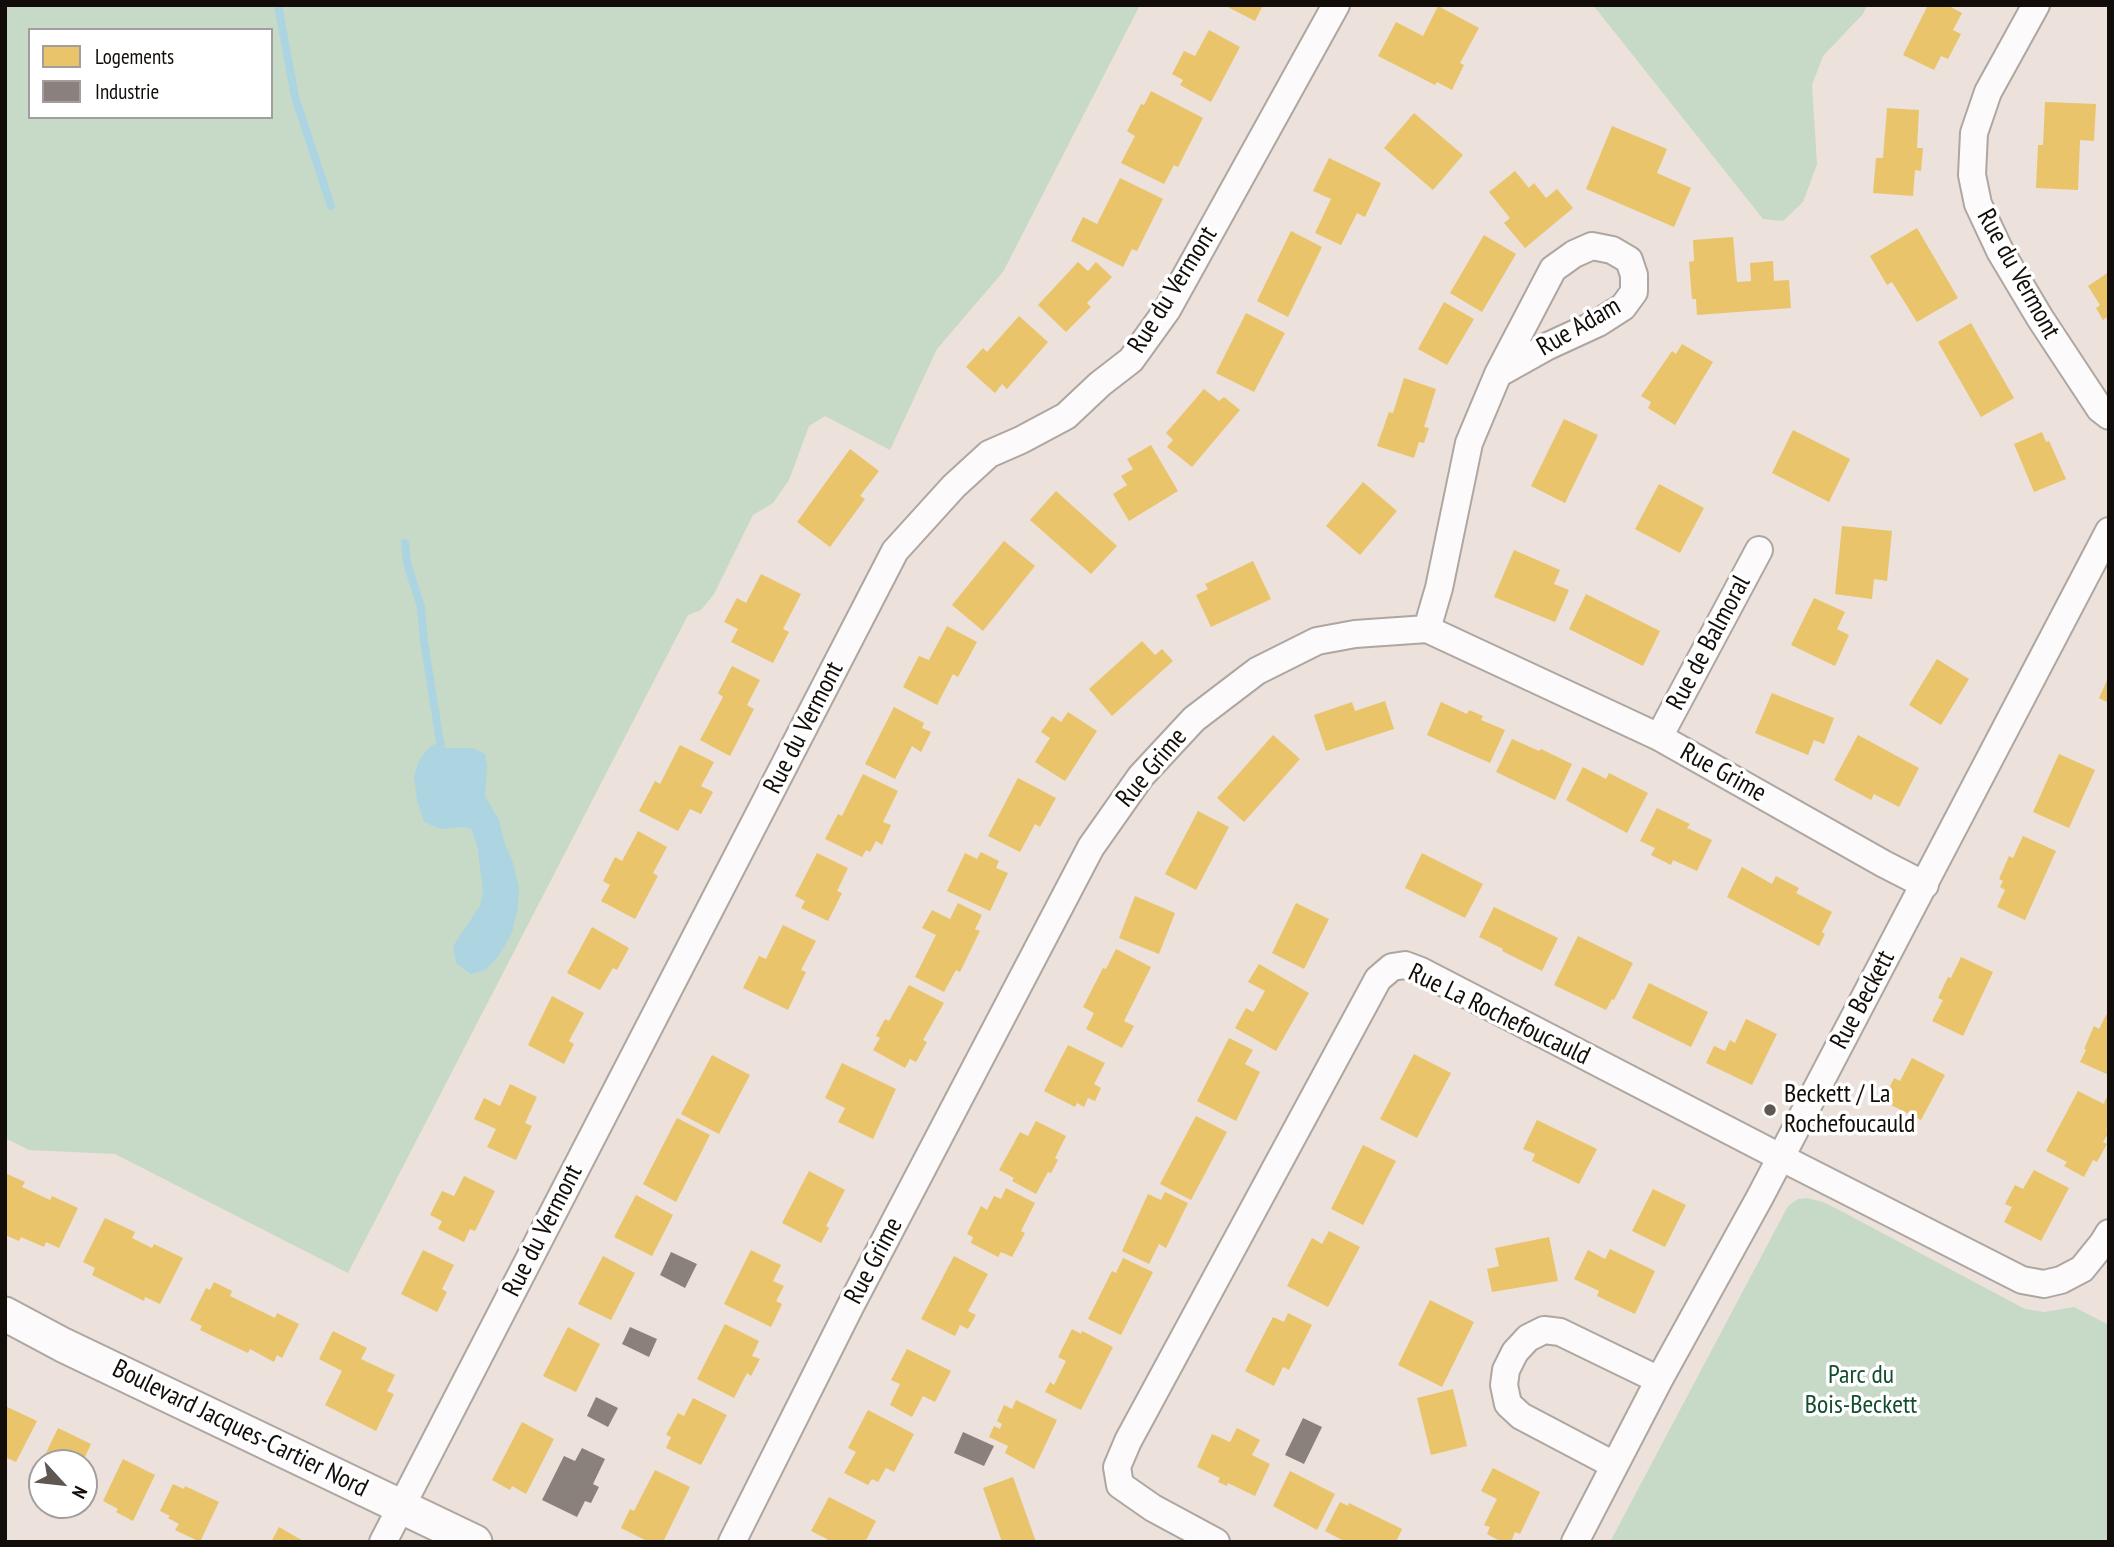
<!DOCTYPE html>
<html>
<head>
<meta charset="utf-8">
<style>
  body { margin:0 }
  #map { position:relative; width:2114px; height:1547px; overflow:hidden; background:#ece1db; font-family:"PT Sans Narrow",sans-serif }
  canvas { display:block }
  .frame { position:absolute; inset:0; border:7px solid #130d09; pointer-events:none }
  .legend { position:absolute; left:28px; top:28px; width:245px; height:91px; box-sizing:border-box; background:#fff; border:2px solid #a19e9d; margin:0; padding:9px 12px; list-style:none; font-size:21px; color:#130d09 }
  .legend li { display:flex; align-items:center; gap:14px; height:35px }
  .legend b { width:35px; border:2px solid #a19e9d }
  .north { position:absolute; left:28px; top:1449px; width:70px; height:70px; box-sizing:border-box; background:#fff; border:2px solid #a19e9d; border-radius:50%; rotate:117deg; font-size:19px; font-weight:700; line-height:28px; text-align:center; color:#130d09 }
  .north::after { content:''; display:block; margin:auto; width:24px; height:32px; background:#5f5752; clip-path:polygon(50% 0,100% 100%,50% 72%,0 100%) }
</style>
</head>
<body>
<div id="map">
<canvas width="2114" height="1547"></canvas>
<div class="frame"></div>
<ul class="legend">
<li><b style="height:19px;background:#e9c46a"></b>Logements</li>
<li><b style="height:19px;background:#8a817c"></b>Industrie</li>
</ul>
<div class="north">N</div>
</div>
<script>
const g = document.querySelector('canvas').getContext('2d');
g.lineJoin = 'round';
function fillPath(path, color) { g.fillStyle = color; g.fill(path, 'evenodd'); }
const shape = rows => new Path2D(rows.map(r => 'M' + r).join(''));
function stroke(path, color, width, dash) { g.strokeStyle = color; g.lineWidth = width; g.lineCap = dash ? 'butt' : 'round'; g.setLineDash(dash || []); g.stroke(path); }
function drawText(font, color, halo, rows, align = 'center') {
  g.font = font + ' "PT Sans Narrow",sans-serif'; g.lineWidth = 7; g.setLineDash([]); g.textBaseline = 'middle'; g.strokeStyle = halo; g.fillStyle = color; for (const [text, x, y, turn = 0] of rows) {
    g.save(); g.translate(x, y); g.rotate((+turn || 0) * Math.PI / 180); g.textAlign = isNaN(turn) ? turn : align; if (halo) g.strokeText(text, 0, 0); g.fillText(text, 0, 0); g.restore();
  }
}
const green = shape([
  [5,5,1140,5,1003,272,937,349,890,450,825,416,809,426,789,480,773,503,753,515,714,594,701,610,688,615,348,1273,115,1154,29,1150,5,1138],
  [30,30,271,30,271,117,30,117],
  [1593,5,1867,5,1863,14,1823,56,1812,85,1817,164,1803,202,1783,221,1763,219],
  [1807,1198,1823,1202,1841,1211,2025,1309,2044,1312,2074,1307,2109,1325,2109,1542,1610,1542,1788,1206,1798,1199]
]);
const water = shape([
  [444,740,445,748,473,748,485,754,487,766,485,796,499,820,504,842,513,862,519,889,518,907,512,933,498,957,485,970,471,974,456,963,453,946,480,906,483,890,477,845,471,829,464,827,440,829,424,822,417,800,414,776,419,761,429,747]
]);
const homes = shape([
  [1224,5,1263,5,1255,21],
  [1928,5,1947,5,1962,13,1953,30,1961,34,1948,59,1941,56,1934,70,1903,55],
  [1438,6,1479,28,1460,63,1464,65,1452,90,1437,82,1435,85,1378,56,1396,22,1423,36],
  [1209,30,1240,47,1211,102,1180,85,1183,80,1172,74,1184,51,1195,56],
  [1151,91,1203,118,1178,167,1174,165,1164,184,1121,163,1135,136,1127,131,1141,104,1144,105],
  [2045,102,2096,104,2094,141,2080,140,2078,190,2036,188,2038,145,2043,145],
  [1887,108,1919,110,1917,148,1923,148,1921,171,1915,170,1913,196,1873,193,1876,158,1883,158],
  [1414,113,1463,155,1433,190,1384,148],
  [1612,126,1667,149,1657,173,1691,188,1674,227,1586,189],
  [1329,158,1381,183,1365,217,1357,213,1341,245,1315,233,1331,199,1313,191],
  [1515,171,1529,188,1534,183,1546,198,1557,189,1573,208,1525,248,1504,223,1510,218,1489,192],
  [1120,178,1163,199,1137,251,1132,249,1123,267,1071,241,1083,217,1097,224],
  [1917,228,1958,298,1917,322,1892,282,1887,285,1870,256],
  [1291,231,1322,247,1288,317,1257,301],
  [1484,235,1516,254,1482,312,1450,293],
  [1733,237,1737,282,1751,281,1750,263,1773,261,1774,281,1789,280,1791,308,1697,315,1696,299,1692,299,1689,262,1694,261,1693,240],
  [1078,262,1088,271,1096,262,1112,277,1087,303,1091,307,1066,332,1038,305],
  [2109,272,2109,316,2103,320,2096,308,2100,305,2088,286],
  [1444,302,1474,319,1447,365,1418,349],
  [1246,313,1285,333,1254,392,1216,373],
  [1019,316,1048,342,1007,389,1002,384,995,393,966,367,983,348,987,352],
  [1971,323,2014,398,1981,417,1938,342],
  [1682,344,1713,362,1675,425,1648,408,1651,402,1641,396,1672,351,1676,354],
  [1404,378,1436,389,1424,427,1429,428,1424,443,1419,442,1414,458,1377,446,1389,412,1393,413],
  [1204,389,1219,401,1224,397,1240,410,1192,467,1167,447,1173,440,1166,433],
  [1564,419,1598,435,1565,503,1531,486],
  [1793,430,1850,459,1829,502,1772,473],
  [2042,432,2046,442,2049,441,2066,479,2034,492,2014,444],
  [1151,445,1178,491,1129,521,1113,494,1127,485,1121,476,1133,469,1127,459],
  [850,449,879,471,860,496,865,499,830,547,797,522],
  [1363,482,1397,511,1360,555,1326,526],
  [1659,484,1704,508,1680,553,1635,529],
  [1056,491,1117,546,1091,574,1030,520],
  [1842,526,1892,531,1887,581,1874,579,1872,599,1835,594],
  [1004,541,1035,566,983,631,952,605],
  [1514,550,1560,570,1554,584,1569,590,1555,622,1494,597],
  [1253,561,1271,599,1211,627,1196,595,1208,589,1205,584],
  [761,574,801,594,783,629,789,632,773,663,731,642,738,629,724,622,737,598,746,603],
  [1586,594,1660,631,1643,666,1569,629],
  [1814,598,1845,612,1837,629,1849,635,1835,666,1791,645],
  [947,626,977,642,958,677,953,674,937,705,903,687,919,656,929,660],
  [1142,641,1155,655,1162,649,1173,661,1112,716,1089,689],
  [1937,659,1969,679,1941,725,1909,705],
  [732,666,760,680,747,705,754,709,730,756,700,740,723,697,718,693],
  [2109,676,2109,703,2099,698],
  [1772,693,1834,718,1824,744,1814,740,1808,755,1755,733],
  [1385,701,1394,729,1326,751,1314,715,1352,702,1355,711],
  [1441,702,1467,714,1469,710,1483,716,1481,720,1505,730,1490,763,1427,735],
  [894,707,924,723,922,728,931,732,921,752,912,746,895,779,865,764],
  [1068,712,1097,731,1065,781,1035,762,1050,738,1041,732,1052,716,1061,722],
  [1273,735,1300,759,1244,822,1217,798],
  [1858,735,1919,768,1899,807,1874,794,1871,800,1834,780],
  [1512,739,1539,751,1541,749,1572,764,1555,800,1496,772],
  [680,745,714,762,701,786,713,792,701,814,690,809,678,831,639,811,655,781,660,784],
  [2059,754,2095,770,2069,828,2033,812],
  [1583,767,1606,779,1609,773,1648,793,1627,833,1566,800],
  [863,774,898,791,883,822,891,825,882,845,876,841,870,852,866,850,862,857,825,839,838,814,842,816],
  [1018,778,1056,798,1040,827,1035,824,1020,852,988,836],
  [1657,808,1690,824,1687,828,1712,840,1697,871,1673,860,1671,865,1651,855,1655,848,1640,841],
  [1198,811,1229,827,1196,890,1165,874],
  [638,831,667,847,653,873,658,876,635,919,601,901,610,885,603,881,615,857,622,861],
  [2023,836,2056,851,2025,920,1997,907,2005,890,2000,887,2003,881,1999,879,2009,856,2013,858],
  [981,852,999,861,996,868,1008,873,990,911,947,891,965,853,977,859],
  [817,853,848,868,837,891,842,893,828,921,801,908,805,901,795,896],
  [1422,853,1483,884,1465,918,1405,888],
  [1742,867,1772,884,1776,876,1799,888,1796,893,1832,912,1822,932,1825,934,1819,946,1727,897],
  [1135,896,1175,913,1159,954,1119,938],
  [958,903,982,915,975,929,980,931,960,972,956,970,944,992,915,977,936,935,922,928,932,910,950,919],
  [1296,903,1329,919,1304,969,1272,953],
  [1494,907,1558,938,1542,971,1502,951,1503,949,1479,937],
  [783,925,816,941,801,970,806,972,788,1010,743,988,759,956,766,959],
  [592,927,629,948,617,970,613,968,600,990,567,973],
  [1578,936,1633,963,1614,1000,1612,999,1606,1010,1554,985],
  [1116,949,1151,967,1124,1021,1134,1026,1122,1048,1086,1029,1094,1013,1083,1007,1103,968,1106,969],
  [1961,957,1993,972,1963,1036,1932,1021,1943,1000,1938,998,1948,977,1951,978],
  [1259,964,1309,993,1276,1051,1235,1028,1246,1008,1253,1012,1265,991,1248,982],
  [1649,983,1708,1012,1691,1047,1632,1018],
  [909,985,944,1003,923,1040,927,1042,916,1062,910,1059,905,1068,873,1050,880,1038,876,1036,885,1019,889,1021],
  [552,996,584,1013,569,1041,574,1044,564,1064,528,1045],
  [2106,1015,2109,1016,2109,1075,2080,1062,2086,1050,2084,1049,2094,1026,2099,1029],
  [1746,1019,1777,1034,1752,1085,1706,1063,1714,1046,1725,1051,1730,1040,1735,1043],
  [1229,1038,1253,1050,1245,1064,1260,1072,1236,1121,1197,1101],
  [1068,1045,1105,1063,1094,1084,1101,1088,1095,1101,1088,1098,1084,1107,1077,1103,1075,1107,1044,1091],
  [1414,1054,1451,1073,1417,1138,1380,1119],
  [712,1055,750,1075,719,1134,681,1114],
  [1912,1058,1945,1075,1921,1120,1883,1101,1894,1078,1900,1081],
  [842,1063,896,1089,873,1139,838,1122,845,1108,825,1098],
  [510,1084,537,1097,525,1123,532,1126,516,1160,487,1147,496,1129,474,1119,484,1098,500,1106],
  [2078,1091,2104,1104,2106,1098,2109,1100,2109,1124,2106,1130,2109,1132,2103,1142,2107,1144,2097,1162,2093,1160,2084,1177,2064,1166,2067,1162,2046,1151],
  [1196,1116,1227,1132,1191,1200,1160,1184],
  [677,1118,710,1135,676,1202,643,1184],
  [1537,1120,1597,1149,1579,1184,1532,1161,1535,1154,1523,1149],
  [1036,1121,1066,1136,1055,1158,1058,1160,1051,1173,1048,1172,1036,1194,1012,1181,1014,1178,999,1170,1020,1132,1028,1136],
  [1363,1145,1396,1161,1363,1225,1331,1209],
  [2034,1170,2069,1188,2041,1241,2004,1222,2012,1207,2005,1204,2015,1185,2023,1189],
  [809,1171,845,1190,826,1226,829,1228,821,1243,782,1223],
  [5,1173,25,1182,22,1187,50,1200,52,1196,78,1208,59,1248,46,1242,44,1247,21,1237,19,1241,5,1235],
  [464,1176,495,1191,475,1231,470,1229,464,1242,438,1229,442,1221,430,1215,442,1191,454,1196],
  [1006,1188,1035,1203,1021,1231,1025,1233,1012,1257,1001,1252,998,1257,971,1243,973,1237,967,1234,981,1206,987,1210,994,1196,1001,1199],
  [1653,1189,1686,1205,1665,1247,1632,1231],
  [1165,1192,1188,1203,1166,1248,1159,1244,1149,1264,1122,1251,1148,1194,1161,1200],
  [636,1195,673,1215,652,1256,614,1237],
  [105,1218,135,1232,132,1238,152,1248,154,1244,183,1258,160,1304,145,1297,144,1301,92,1275,95,1268,83,1262],
  [1329,1231,1360,1247,1328,1307,1287,1286,1312,1238,1322,1244],
  [1549,1237,1558,1281,1492,1292,1487,1269,1499,1266,1495,1248],
  [1610,1249,1655,1271,1635,1314,1597,1296,1599,1291,1574,1279,1588,1250,1605,1259],
  [423,1250,454,1265,442,1289,447,1292,437,1312,401,1294],
  [751,1250,781,1265,773,1281,784,1286,776,1301,782,1304,771,1327,724,1304],
  [603,1256,635,1273,611,1320,578,1304],
  [954,1256,988,1274,968,1311,976,1315,968,1329,960,1325,955,1336,921,1319],
  [1123,1258,1153,1272,1121,1335,1088,1319,1112,1271,1116,1273],
  [214,1282,232,1291,230,1296,275,1318,277,1313,299,1324,282,1358,277,1355,274,1362,250,1349,248,1353,200,1330,202,1326,190,1320,206,1288,210,1290],
  [1430,1300,1474,1322,1442,1387,1398,1365],
  [1288,1313,1312,1325,1289,1370,1283,1367,1274,1386,1245,1371,1273,1317,1284,1322],
  [725,1324,759,1341,752,1356,760,1359,751,1376,747,1373,734,1398,697,1379],
  [568,1327,600,1344,576,1392,543,1376],
  [1072,1329,1081,1334,1082,1331,1113,1347,1081,1410,1045,1392,1050,1382,1054,1385,1066,1361,1058,1357],
  [333,1331,367,1348,361,1359,395,1375,387,1391,394,1394,376,1431,325,1405,342,1371,319,1359],
  [907,1349,951,1371,935,1402,923,1396,912,1417,890,1405,900,1384,891,1380],
  [1453,1389,1467,1446,1431,1455,1417,1398],
  [693,1398,727,1415,701,1465,666,1448,671,1437,666,1435,678,1413,684,1416],
  [1016,1400,1057,1420,1034,1469,1005,1453,1008,1446,989,1437,994,1426,1000,1429,1002,1424,997,1421,1004,1405,1012,1409],
  [5,1406,37,1421,16,1462,5,1457],
  [868,1410,914,1434,894,1472,886,1468,878,1482,872,1479,868,1485,844,1473,856,1452,848,1448],
  [522,1422,554,1439,526,1494,512,1486,510,1490,492,1480],
  [58,1428,91,1444,82,1463,42,1463,42,1484,33,1480],
  [1237,1428,1260,1440,1252,1455,1270,1464,1255,1496,1228,1483,1227,1486,1218,1482,1220,1478,1197,1467,1212,1434,1230,1442],
  [123,1459,155,1475,133,1521,116,1512,118,1509,103,1501],
  [1493,1468,1540,1492,1520,1534,1515,1532,1511,1542,1502,1542,1487,1534,1490,1527,1484,1525,1497,1499,1481,1491],
  [655,1470,690,1487,663,1542,649,1542,621,1528,630,1509,634,1511],
  [1290,1471,1335,1494,1317,1530,1273,1506],
  [1013,1477,1036,1542,1002,1542,983,1488],
  [173,1484,184,1489,185,1486,219,1502,200,1542,175,1530,179,1524,168,1518,170,1516,160,1511],
  [829,1497,876,1521,865,1542,826,1542,827,1539,811,1531],
  [1340,1502,1348,1506,1349,1503,1402,1529,1396,1542,1346,1542,1325,1531],
  [279,1527,305,1542,271,1542]
]);
const industry = shape([
  [671,1252,697,1264,685,1288,660,1275],
  [630,1327,657,1339,649,1357,622,1344],
  [596,1397,618,1408,608,1427,587,1416],
  [1303,1418,1322,1427,1304,1464,1285,1455],
  [963,1432,994,1446,984,1466,954,1453],
  [582,1448,605,1459,593,1484,599,1487,591,1503,585,1501,577,1517,542,1500,564,1456,575,1461]
]);
const stream = shape([
  [278,5,295,97,331,206],
  [405,543,407,563,421,607,424,641,440,742]
]);
const minor = shape([
  [2036,5,1988,92,1974,133,1972,175,1978,204,2000,251,2040,318,2100,409,2109,416],
  [1427,629,1439,588,1469,443,1498,374,1553,269,1574,254,1592,246,1612,250,1629,260,1634,275,1634,292,1623,307,1598,323,1548,346,1498,374],
  [1659,737,1759,550],
  [1614,1465,1521,1416,1508,1404,1504,1385,1506,1370,1515,1352,1528,1338,1544,1330,1560,1332,1659,1380],
  [383,1542,895,551,954,486,989,454,1021,440,1066,416,1100,384,1131,360,1167,310,1336,5],
  [732,1542,851,1305,1091,847,1141,776,1194,719,1257,671,1317,641,1355,634,1427,629,1659,737,1884,864,1925,885],
  [1216,1542,1153,1508,1120,1485,1117,1467,1128,1441,1378,979,1392,967,1405,965,1421,971,1780,1157,2022,1280,2044,1284,2061,1280,2082,1269,2103,1243,2109,1233],
  [1575,1542,1659,1380,1760,1197,2109,531]
]);
const tertiary = shape([
  [5,1314,63,1345,475,1542]
]);
const markers = [
  [1770,1110,7,"#5f5752"]
];
const streetNames = [
  ["Rue du Vermont",2018,274,61],
  ["Rue du Vermont",1173,290,-58],
  ["Rue Adam",1579,327,-30],
  ["Rue de Balmoral",1709,643,-62],
  ["Rue du Vermont",804,728,-63],
  ["Rue Grime",1152,768,-50],
  ["Rue Grime",1723,773,29],
  ["Rue Beckett",1863,1000,-62],
  ["Rue La Rochefoucauld",1499,1015,26],
  ["Rue du Vermont",543,1231,-63],
  ["Rue Grime",874,1261,-62],
  ["Boulevard Jacques-Cartier Nord",240,1429,26]
];
const poiNames = [
  ["Beckett / La",1784,1095],
  ["Rochefoucauld",1784,1125]
];
const parkNames = [
  ["Parc du",1861,1376],
  ["Bois-Beckett",1861,1406]
];
fillPath(green, '#c7dac8');
fillPath(water, '#add4e1');
fillPath(homes, '#e9c46a');
fillPath(industry, '#8a817c');
stroke(stream, '#add4e1', 8);
stroke(minor, '#aea6a1', 30);
stroke(tertiary, '#aea6a1', 37);
stroke(minor, '#fcfafa', 26);
stroke(tertiary, '#fcfafa', 33);
for (const [x, y, r, color] of markers) { const dot = new Path2D(); dot.arc(x, y, r, 0, 2 * Math.PI); g.fillStyle = color; g.fill(dot); stroke(dot, '#fff', 2.5); }
drawText('26px', '#130d09', '#fff', streetNames);
drawText('26px', '#130d09', '#fff', poiNames, 'left');
drawText('26px', '#134d2f', '#fff', parkNames);
</script>
</body>
</html>
